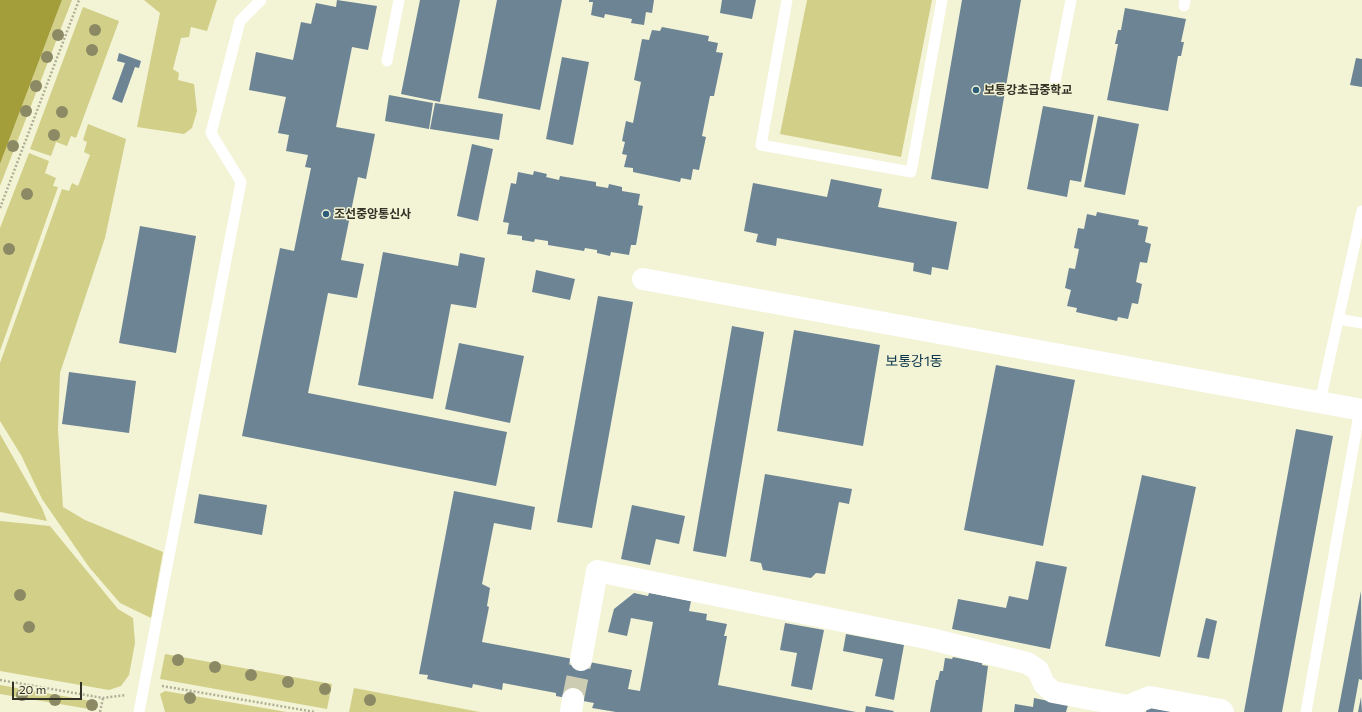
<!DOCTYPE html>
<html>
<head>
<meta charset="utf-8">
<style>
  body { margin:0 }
  #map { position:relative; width:1362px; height:712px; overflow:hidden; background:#f3f3d6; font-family:Commissioner,sans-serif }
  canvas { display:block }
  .scale { position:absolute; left:12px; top:682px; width:70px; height:18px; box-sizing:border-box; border:2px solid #313126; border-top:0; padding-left:5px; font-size:12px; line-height:14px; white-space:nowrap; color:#313126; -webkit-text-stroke:3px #f3f3d6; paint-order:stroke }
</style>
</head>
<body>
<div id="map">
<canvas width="1362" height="712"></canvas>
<div class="scale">20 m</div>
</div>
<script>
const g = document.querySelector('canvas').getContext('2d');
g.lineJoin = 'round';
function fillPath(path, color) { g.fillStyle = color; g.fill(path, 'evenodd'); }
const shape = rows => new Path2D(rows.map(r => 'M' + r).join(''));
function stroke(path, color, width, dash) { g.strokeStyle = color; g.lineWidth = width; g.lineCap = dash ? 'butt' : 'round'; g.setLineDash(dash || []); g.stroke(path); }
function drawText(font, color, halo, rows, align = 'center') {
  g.font = font + ' Commissioner,"Noto Sans KR",sans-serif'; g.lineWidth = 3; g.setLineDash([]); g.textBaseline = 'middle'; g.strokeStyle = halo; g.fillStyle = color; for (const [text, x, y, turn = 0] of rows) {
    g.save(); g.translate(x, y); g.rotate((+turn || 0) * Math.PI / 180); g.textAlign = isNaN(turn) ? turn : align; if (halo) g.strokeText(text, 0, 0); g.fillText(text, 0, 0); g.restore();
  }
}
const green = shape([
  [62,0,72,0,0,186,0,164],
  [144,0,217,0,207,31,191,27,189,37,181,38,173,69,179,73,178,80,194,84,197,111,192,128,184,134,137,127,160,13],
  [807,0,932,0,901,157,780,134],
  [83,7,119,21,76,138,71,136,67,146,56,142,51,156,30,149],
  [88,124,126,139,105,238,60,373,58,430,63,507,85,520,163,552,151,618,120,603,89,567,42,499,21,455,0,421,0,363,62,189,69,191,72,183,78,186,90,155,84,152,87,142,83,140],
  [29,153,49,161,45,173,56,178,53,186,58,187,0,351,0,228],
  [0,434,42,508,47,521,0,512],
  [0,521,50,526,118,609,133,618,135,643,129,675,121,686,109,690,0,671],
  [165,654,332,684,327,709,160,679],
  [0,685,97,702,95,710,0,694],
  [354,688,480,712,349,712],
  [165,691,287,712,165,712,160,694]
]);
const water = shape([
  [0,0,62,0,0,164]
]);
const building = shape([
  [337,0,377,6,368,50,352,47,336,127,375,134,366,179,358,177,341,260,364,264,357,298,328,293,308,393,507,432,496,486,242,436,280,248,294,251,311,168,305,167,308,155,286,151,289,135,278,133,286,97,249,90,256,52,293,60,301,22,311,24,316,3,336,7],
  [420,0,460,0,440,102,401,94],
  [497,0,562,0,540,110,478,98],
  [589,0,654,0,652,13,646,12,644,25,631,23,632,19,605,14,604,18,591,15,593,2,589,2],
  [722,0,756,0,752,19,720,13],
  [962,0,1021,0,988,189,931,179],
  [1125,8,1186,19,1181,42,1184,42,1181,56,1178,56,1168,111,1107,100,1118,44,1115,44,1118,30,1121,30],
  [662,27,709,36,708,41,718,43,716,52,723,53,714,96,710,96,702,136,706,137,699,170,693,169,691,180,681,178,680,182,633,172,633,168,624,167,627,155,622,154,625,142,622,141,626,121,633,123,641,82,634,80,642,39,649,40,652,30,660,31],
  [119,53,141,61,139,68,135,67,122,103,112,99,125,63,117,61],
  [562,57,589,62,573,145,546,139],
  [1356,58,1362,59,1362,87,1350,85],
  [389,95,433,103,429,129,385,121],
  [435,103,503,114,499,140,430,129],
  [1043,106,1094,115,1081,182,1070,180,1067,197,1027,189],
  [1098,116,1139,124,1125,195,1084,187],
  [472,144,493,149,478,221,457,216],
  [534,171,547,174,546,177,559,180,560,176,596,182,596,186,608,188,609,184,622,187,622,191,640,194,638,205,643,206,636,245,631,245,629,255,611,252,610,256,597,253,597,250,585,248,584,251,548,245,548,241,535,239,534,242,522,240,522,236,507,234,509,223,503,222,511,183,516,184,518,172,533,175],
  [831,179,882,189,878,207,957,222,948,270,932,267,931,275,913,271,914,263,777,238,776,246,756,242,758,234,744,231,753,183,827,197],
  [1097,212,1139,220,1138,225,1148,227,1145,242,1151,244,1147,263,1140,262,1136,282,1142,284,1138,304,1132,303,1128,319,1118,317,1117,321,1076,312,1077,308,1067,306,1071,290,1065,288,1069,268,1075,269,1079,249,1074,248,1078,228,1084,229,1087,214,1096,216],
  [140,226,196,236,176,353,119,343],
  [383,252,458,266,460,253,485,258,476,308,451,304,433,399,358,385],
  [536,270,575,279,570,300,532,292],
  [598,296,633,302,592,528,557,522],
  [732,326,764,332,726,557,693,551],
  [794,330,880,345,863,446,777,431],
  [459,343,524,356,510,423,445,409],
  [996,365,1075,380,1043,546,964,530],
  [69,372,136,381,129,433,62,424],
  [1296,429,1333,436,1282,712,1244,712],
  [765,474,852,489,849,504,839,502,825,574,816,573,811,578,763,570,761,563,750,561],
  [1142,475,1196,487,1160,657,1105,646],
  [454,491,535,507,531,530,494,523,482,584,490,588,487,606,489,607,482,642,632,670,628,689,640,691,653,622,631,618,627,636,608,632,614,609,634,593,648,596,649,593,691,601,689,611,707,614,706,620,727,624,724,636,727,636,718,685,856,712,616,712,592,708,594,703,556,696,556,693,503,683,502,690,473,684,472,688,427,679,428,675,419,674],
  [199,494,267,505,262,535,194,523],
  [632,505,685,516,679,544,656,539,650,565,621,559],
  [1036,561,1067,567,1050,649,952,629,958,599,1006,608,1009,596,1028,600],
  [1361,591,1362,680,1359,679,1353,712,1338,712],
  [1206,618,1217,621,1209,659,1197,657],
  [785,623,824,630,812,690,791,686,797,653,780,650],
  [846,634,904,645,894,700,875,696,883,659,843,651],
  [953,657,982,663,982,665,988,666,982,712,930,712,936,680,938,680,940,671,943,671,945,658,952,659],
  [1361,697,1362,712,1358,712],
  [1034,698,1068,705,1066,712,1014,712,1015,704,1033,707],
  [866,706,894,711,893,712,865,712],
  [1147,707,1170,711,1170,712,1146,712]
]);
const minorTunnel = shape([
  [573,699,581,660]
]);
const path = shape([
  [0,208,79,0],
  [0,680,103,698,126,695],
  [162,686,315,712],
  [100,712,103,698]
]);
const service = shape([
  [787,0,761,145,911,172,942,0],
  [1184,6,1185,0],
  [387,61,399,0],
  [1054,87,1071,0],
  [1338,319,1362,323],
  [1320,402,1362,211],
  [139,712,241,182,211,133,240,21,261,0],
  [1306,712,1360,409]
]);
const minor = shape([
  [643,279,1362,410],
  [581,660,597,571,931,639,1027,663,1038,670,1044,684,1053,692,1128,706,1150,697,1221,710,1223,712],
  [571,712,573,699]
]);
const trees = [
  [95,30],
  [58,35],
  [92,50],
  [47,57],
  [36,86],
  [26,111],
  [62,112],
  [54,135],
  [13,146],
  [27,194],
  [9,249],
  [20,595],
  [29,627],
  [178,660],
  [215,667],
  [251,675],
  [288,682],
  [325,689],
  [22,695],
  [190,698],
  [55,700],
  [370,700],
  [92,705]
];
const markers = [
  [976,90,4,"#2c5e7b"],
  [326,214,4,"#2c5e7b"]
];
const poiNames = [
  ["보통강초급중학교",984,90],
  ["조선중앙통신사",334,214]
];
const quarterNames = [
  ["보통강1동",914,361]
];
fillPath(green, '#d2cf89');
fillPath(water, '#a49e3a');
fillPath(building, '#6c8494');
stroke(minorTunnel, '#ccccb3', 22, [22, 11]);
stroke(path, '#afaf98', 2.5, [2, 2]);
stroke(service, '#fff', 11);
stroke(minor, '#fff', 22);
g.fillStyle = '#8c8a65';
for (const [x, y] of trees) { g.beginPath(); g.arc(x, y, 6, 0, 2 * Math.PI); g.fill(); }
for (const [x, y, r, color] of markers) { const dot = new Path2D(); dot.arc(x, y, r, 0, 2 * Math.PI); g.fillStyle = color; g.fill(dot); stroke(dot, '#f3f3d6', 1.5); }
drawText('bold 12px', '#313126', '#f3f3d6', poiNames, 'left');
drawText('14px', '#0a354b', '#f3f3d6', quarterNames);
</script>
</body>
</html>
